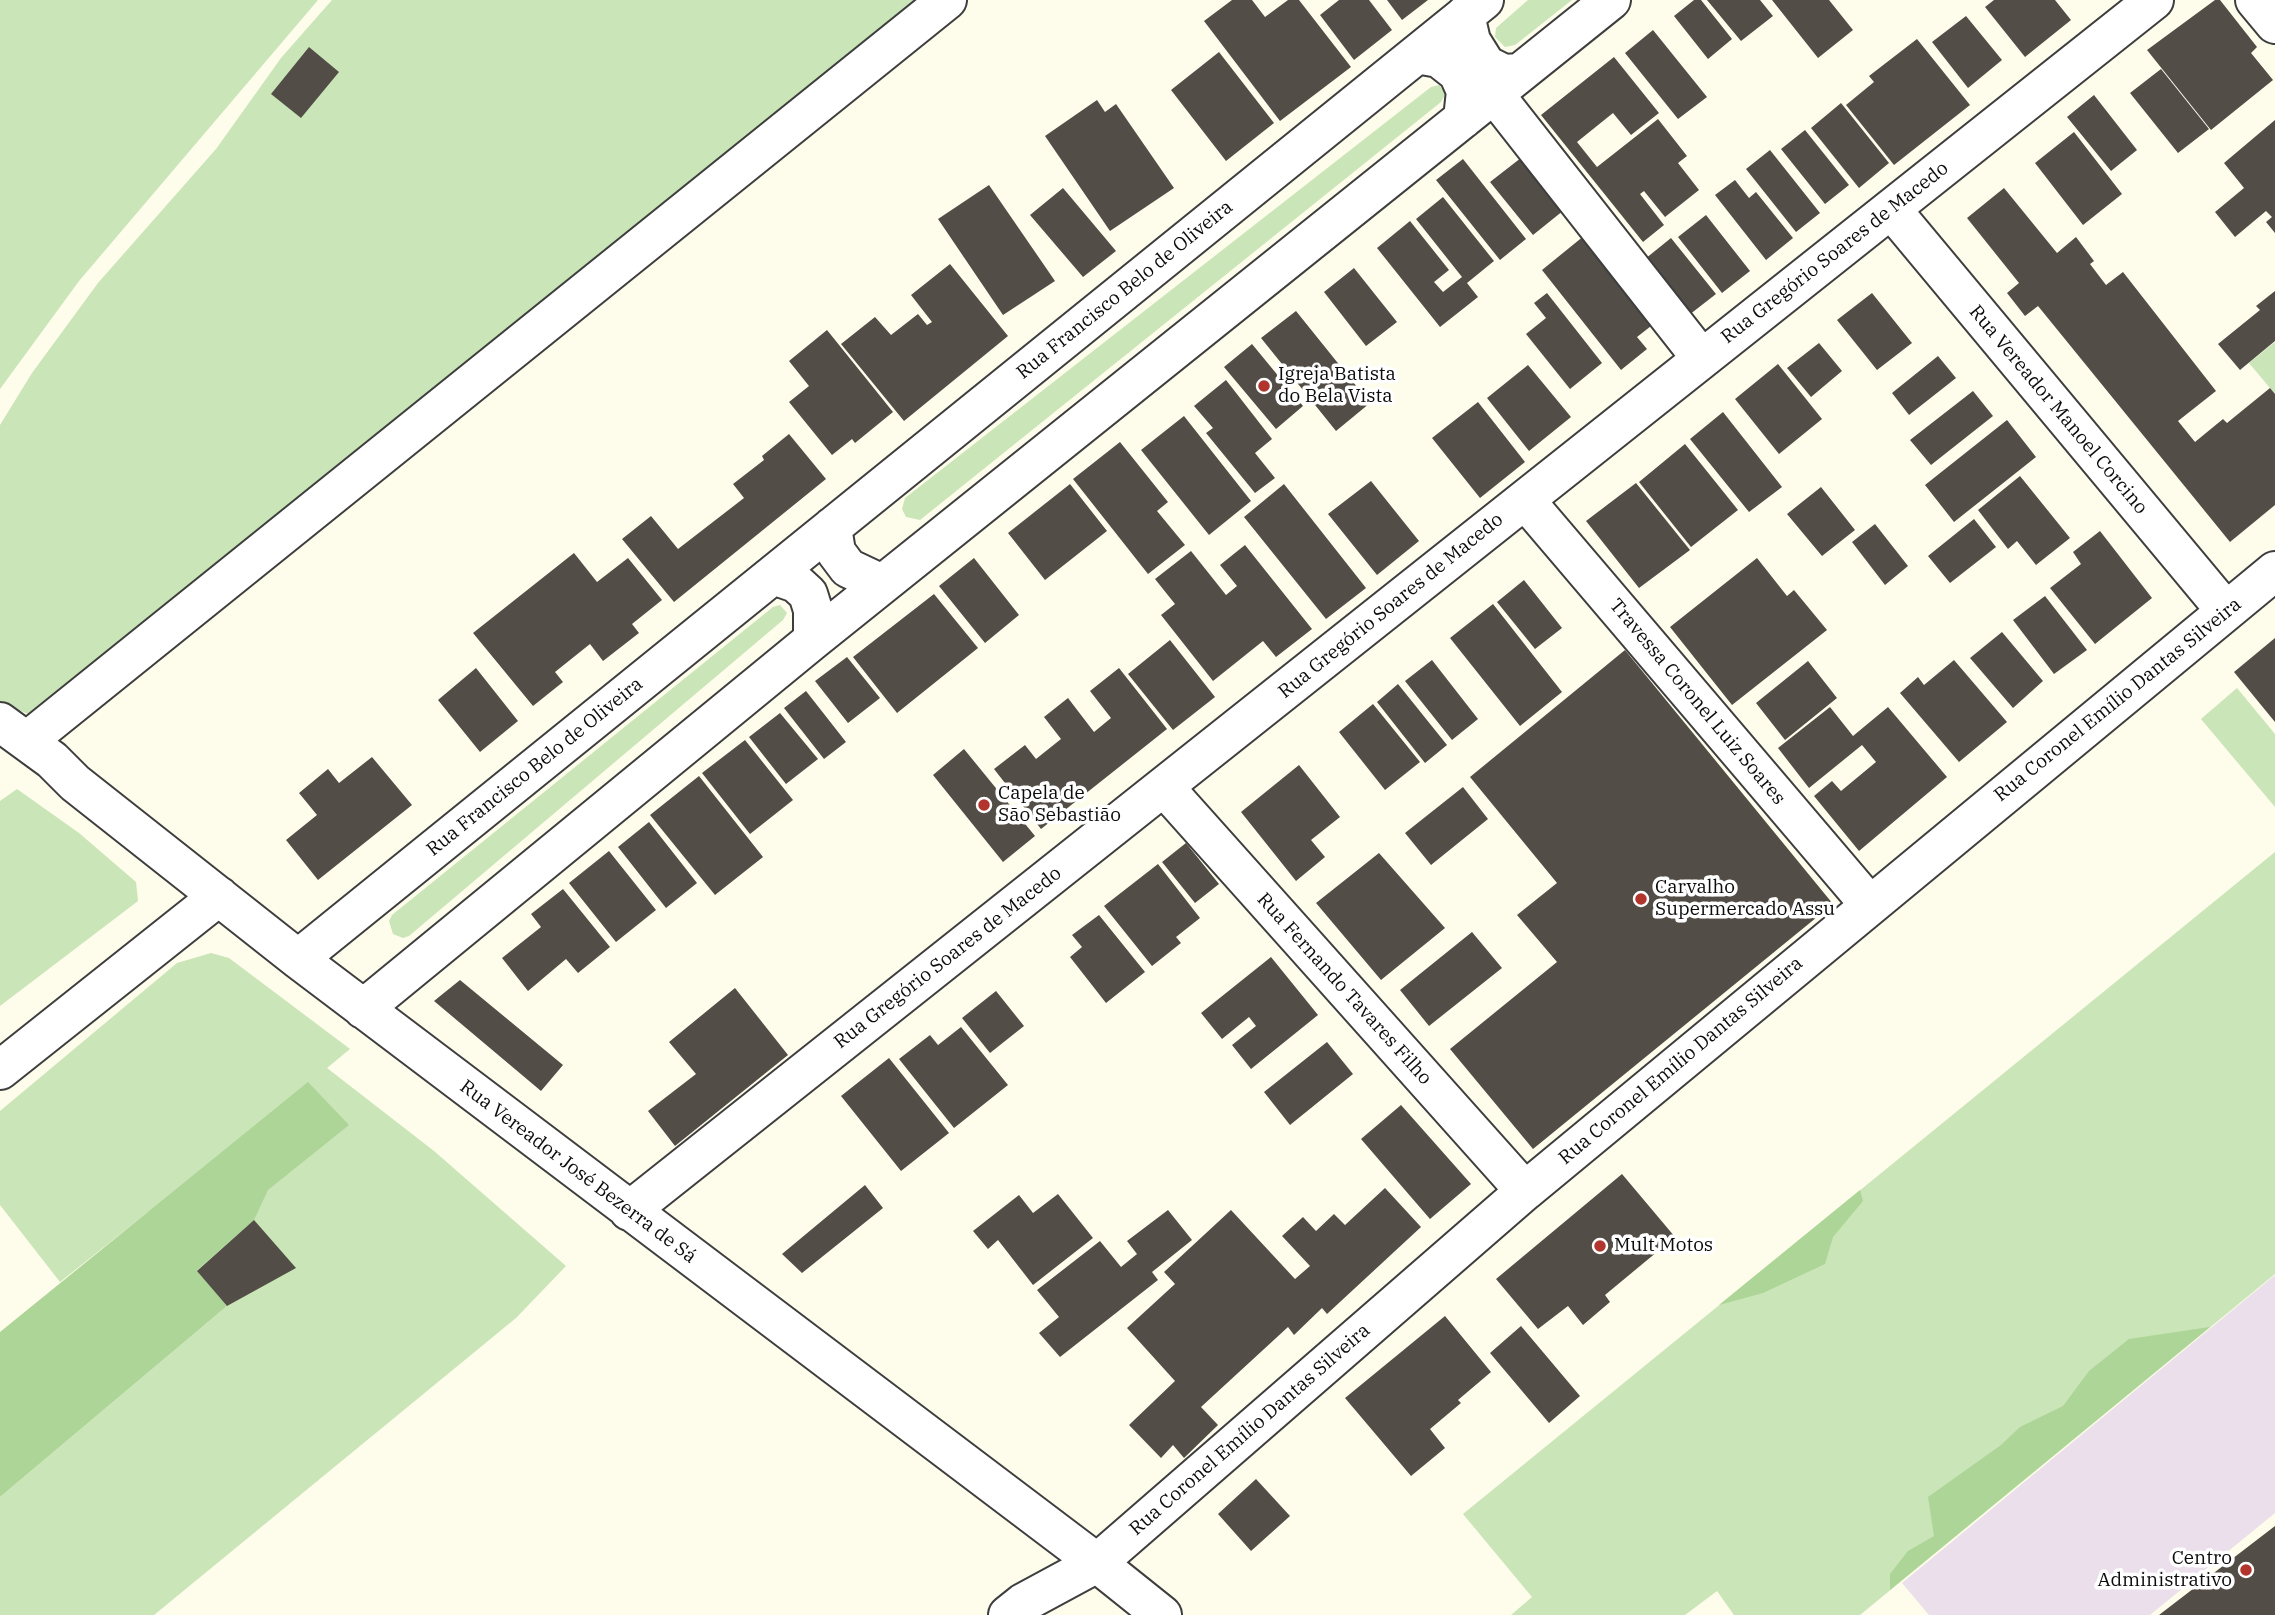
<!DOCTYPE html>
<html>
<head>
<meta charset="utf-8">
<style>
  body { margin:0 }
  canvas { display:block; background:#fefcea }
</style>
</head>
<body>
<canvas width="2275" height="1615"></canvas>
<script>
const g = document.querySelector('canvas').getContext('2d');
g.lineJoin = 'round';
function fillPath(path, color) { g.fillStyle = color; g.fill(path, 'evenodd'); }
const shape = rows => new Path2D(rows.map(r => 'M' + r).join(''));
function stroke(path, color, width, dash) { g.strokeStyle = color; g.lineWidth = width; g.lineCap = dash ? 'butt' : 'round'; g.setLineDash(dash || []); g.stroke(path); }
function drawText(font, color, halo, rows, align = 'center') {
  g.font = font + ' "IBM Plex Serif",serif'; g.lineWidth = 7; g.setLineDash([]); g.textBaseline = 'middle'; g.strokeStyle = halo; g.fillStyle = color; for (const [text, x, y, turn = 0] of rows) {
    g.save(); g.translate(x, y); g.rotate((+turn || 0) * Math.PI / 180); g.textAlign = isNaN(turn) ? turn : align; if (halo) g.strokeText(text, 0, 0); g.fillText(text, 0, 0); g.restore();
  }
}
const industrial = shape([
  [2275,1275,2275,1513,2150,1615,1929,1615,1902,1583]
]);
const green = shape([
  [0,0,318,0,79,281,0,389],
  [332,0,929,0,66,732,0,701,0,425,32,373,98,283,216,149,281,58],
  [1528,0,1572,0,1515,45,1505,47,1495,37,1496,28],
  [1439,85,1446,93,1441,102,920,520,906,517,902,509,905,498,1431,87],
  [2275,342,2275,394,2249,363],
  [780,605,787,613,783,620,409,936,403,938,393,934,389,921,392,915,773,607],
  [2237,688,2275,734,2275,807,2201,719],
  [17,789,79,833,136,882,138,901,0,1006,0,801],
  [2275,852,2275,1274,1860,1615,1734,1615,1717,1591,1685,1615,1511,1615,1532,1597,1463,1514],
  [211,953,229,958,350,1049,327,1068,434,1151,566,1266,516,1318,154,1615,0,1615,0,1497,227,1306,148,1212,60,1282,0,1205,0,1111,177,963]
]);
const forest = shape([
  [308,1082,349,1125,268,1190,254,1220,197,1270,227,1306,0,1497,0,1332],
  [1860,1190,1863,1201,1833,1237,1825,1264,1763,1293,1719,1305],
  [2210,1327,1890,1590,1890,1574,1908,1551,1934,1536,1928,1497,2001,1445,2020,1427,2063,1406,2089,1371,2129,1339]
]);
const building = shape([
  [1232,0,1252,0,1265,17,1288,0,1299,0,1351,67,1280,121,1204,21],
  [1339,0,1369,0,1392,30,1354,60,1320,15],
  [1387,0,1428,0,1402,20],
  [1694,0,1701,0,1732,39,1708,59,1674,16],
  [1707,0,1760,0,1773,16,1741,41],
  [1772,0,1829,0,1853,30,1818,58],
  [1994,0,2055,0,2071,20,2025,57,1985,7],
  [2215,0,2220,0,2257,47,2251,53,2273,80,2211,130,2147,50],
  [1966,16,2002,60,1968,88,1932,42],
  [1653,30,1707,97,1678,119,1625,53],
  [1917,39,1970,105,1894,165,1846,105,1874,82,1869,76],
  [309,47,339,72,301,118,271,94],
  [1219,52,1274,123,1226,161,1171,90],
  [1614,57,1659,113,1631,135,1613,113,1577,142,1597,167,1658,119,1687,156,1678,163,1699,190,1665,217,1644,191,1640,194,1664,225,1643,242,1541,115],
  [2161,69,2209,129,2178,153,2130,93],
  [2094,95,2137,150,2111,171,2067,117],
  [1097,100,1105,112,1116,104,1174,188,1110,231,1045,136],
  [1841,103,1889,163,1859,188,1811,128],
  [2275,120,2275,233,2266,222,2272,217,2266,211,2235,237,2215,212,2244,188,2224,163],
  [1805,130,1849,185,1825,204,1781,149],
  [2074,132,2122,194,2083,225,2035,163],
  [1770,150,1820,213,1796,232,1746,169],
  [1526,154,1569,206,1533,235,1490,182],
  [1463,159,1526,239,1500,260,1436,180],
  [1735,180,1749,198,1756,192,1793,238,1766,260,1715,195],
  [989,185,1055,281,1003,315,938,219],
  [1063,188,1116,251,1083,277,1030,215],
  [2004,188,2057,253,2076,237,2094,261,2090,264,2106,285,2123,272,2216,391,2178,421,2195,442,2223,419,2227,423,2270,388,2275,394,2275,505,2230,542,2038,306,2025,316,2007,293,2019,283,1967,218],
  [1443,197,1494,261,1467,283,1478,297,1440,327,1377,248,1410,221,1449,270,1434,282,1443,292,1462,277,1416,219],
  [1706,215,1750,271,1722,293,1678,237],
  [1590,231,1660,319,1637,337,1647,349,1621,370,1542,270],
  [1671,238,1716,294,1689,315,1645,259],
  [950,264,1008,336,904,421,841,344,875,317,891,335,918,314,927,325,932,322,911,295],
  [1354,268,1397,322,1366,346,1324,292],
  [2275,291,2275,341,2240,370,2218,344,2260,310,2256,306],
  [1547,293,1602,363,1570,389,1526,334,1546,318,1534,303],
  [1872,293,1912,343,1877,370,1837,320],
  [1296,311,1370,403,1336,431,1261,338],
  [827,330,893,412,855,443,852,439,832,455,789,402,809,386,789,361],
  [1819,343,1842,371,1811,397,1787,368],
  [1252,344,1303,406,1276,429,1224,367],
  [1938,356,1956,378,1909,415,1892,393],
  [1778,364,1822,419,1779,454,1735,399],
  [1528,365,1571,417,1529,451,1487,398],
  [1226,380,1272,439,1255,453,1275,478,1255,493,1206,433,1213,428,1194,406],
  [1973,391,1993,416,1931,465,1910,440],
  [1478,402,1525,462,1480,498,1432,438],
  [1723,412,1782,487,1749,512,1690,439],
  [1184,416,1251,501,1209,535,1141,450],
  [2007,420,2036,457,1954,522,1925,485],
  [789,434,826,479,674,602,622,539,651,516,678,549,744,498,733,484,764,460,762,456],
  [1120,442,1168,502,1157,511,1185,545,1148,574,1073,479],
  [1685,444,1738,510,1691,547,1639,482],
  [2020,476,2070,538,2036,565,2017,541,2008,549,1978,510],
  [1371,481,1419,541,1377,575,1328,514],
  [1636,483,1690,550,1639,588,1586,521],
  [1070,484,1107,531,1045,580,1008,533],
  [1284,484,1366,588,1326,619,1244,517],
  [1821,487,1855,530,1822,556,1787,514],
  [1974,519,1996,547,1950,583,1928,556],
  [1875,524,1908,566,1885,585,1852,542],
  [2100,531,2152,598,2095,644,2050,588,2081,564,2073,552],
  [1245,545,1312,629,1276,657,1263,641,1213,681,1161,615,1175,604,1155,579,1191,551,1226,595,1237,586,1220,565],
  [574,553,597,582,628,558,662,600,632,624,639,633,603,661,590,644,555,672,563,682,533,706,473,633],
  [974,558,1019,615,985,643,939,586],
  [1757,558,1787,596,1794,590,1827,630,1732,705,1670,627],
  [1524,580,1562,628,1535,649,1497,602],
  [934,594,978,648,897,713,853,657],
  [2045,596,2087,650,2054,674,2013,620],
  [1493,604,1562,692,1520,726,1450,638],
  [2002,632,2043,681,2013,708,1970,658],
  [2275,638,2275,722,2234,672],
  [1170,640,1215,697,1173,730,1128,674],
  [1625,650,1833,904,1533,1149,1450,1049,1557,962,1517,915,1557,883,1470,777],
  [847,657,880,698,848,723,815,681],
  [1432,660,1478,719,1452,740,1405,681],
  [1954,660,2007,722,1959,762,1900,693,1918,677,1924,685],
  [1808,661,1837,698,1785,740,1756,703],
  [476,668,518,721,480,752,438,700],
  [1119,668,1167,729,1041,829,994,769,1025,745,1036,759,1061,739,1044,717,1068,698,1094,732,1111,718,1090,691],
  [1398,684,1447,745,1425,763,1377,702],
  [806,691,846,742,824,759,784,708],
  [1373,704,1420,762,1385,790,1339,732],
  [1830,707,1853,736,1888,707,1947,777,1859,851,1814,796,1832,781,1841,791,1876,762,1862,745,1809,788,1778,748],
  [780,713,818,759,786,784,749,737],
  [745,740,793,800,750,834,702,773],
  [964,749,1035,836,1003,862,933,775],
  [372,757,412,805,318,880,286,840,317,815,299,793,328,769,339,783],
  [1299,765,1340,817,1311,840,1325,857,1296,881,1241,812],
  [699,776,763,857,715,895,650,815],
  [1463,787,1488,819,1431,865,1405,833],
  [649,822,697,883,666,908,618,847],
  [1186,843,1219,884,1195,903,1162,862],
  [609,851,656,910,616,942,569,883],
  [1379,853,1445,928,1381,980,1316,903],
  [1158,864,1200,918,1176,937,1181,943,1152,966,1104,906],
  [563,889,610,947,578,973,566,959,528,991,502,958,541,927,531,914],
  [1099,915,1145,972,1106,1003,1070,957,1082,947,1072,935],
  [1472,932,1502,968,1429,1026,1400,990],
  [1271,957,1318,1015,1251,1069,1232,1045,1256,1026,1249,1017,1222,1039,1201,1013],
  [460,980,563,1065,541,1091,434,1001],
  [735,988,788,1055,675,1146,648,1111,696,1074,669,1042],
  [996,991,1024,1026,990,1053,962,1018],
  [961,1027,1008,1085,954,1128,899,1059,930,1035,938,1045],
  [1327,1042,1353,1074,1290,1125,1264,1092],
  [889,1058,949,1133,901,1171,841,1096],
  [1401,1105,1471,1184,1430,1219,1361,1139],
  [1622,1174,1675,1237,1605,1295,1610,1302,1583,1325,1568,1306,1538,1329,1496,1279],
  [865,1185,883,1208,802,1273,782,1254],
  [1385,1188,1421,1227,1327,1314,1322,1308,1294,1335,1288,1327,1201,1407,1218,1425,1184,1458,1173,1445,1161,1458,1129,1425,1175,1381,1127,1328,1175,1284,1164,1272,1231,1210,1295,1279,1310,1266,1282,1236,1303,1217,1316,1231,1334,1214,1345,1225],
  [1058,1194,1093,1238,1033,1285,998,1240,988,1249,973,1231,1019,1195,1033,1213],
  [1168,1210,1192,1240,1152,1272,1158,1280,1060,1357,1039,1333,1059,1317,1037,1290,1100,1241,1121,1267,1137,1254,1127,1241],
  [254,1220,296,1268,227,1306,197,1271],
  [1445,1316,1491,1372,1458,1400,1461,1403,1430,1429,1445,1448,1411,1476,1345,1398],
  [1521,1326,1580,1396,1549,1423,1490,1353],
  [1256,1479,1290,1516,1251,1551,1218,1514],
  [2275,1526,2275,1615,2159,1615]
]);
const minor = shape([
  [2255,0,2275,24],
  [1465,15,1471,41,1486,65,1504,74,1520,73],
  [1417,54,1439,58,1458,73,1466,91,1463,119],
  [1494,94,1702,359],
  [1891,209,2226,611],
  [1525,500,1869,904],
  [832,527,836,552,848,568,882,584],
  [773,575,796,583,808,594,813,610,813,640],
  [0,722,52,760,75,783,298,959,1097,1563,1162,1615],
  [27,741,947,0],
  [1164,787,1525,1191],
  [298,959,1484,0],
  [363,1009,813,640,1611,0],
  [0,1070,219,896],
  [629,1211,2154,0],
  [1008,1615,1023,1603,1097,1563,1525,1191,2275,571]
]);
const markers = [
  [1264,386,7,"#b1342d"],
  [984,805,7,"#b1342d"],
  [1641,899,7,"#b1342d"],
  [1600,1246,7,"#b1342d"],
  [2246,1570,7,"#b1342d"]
];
const streetNames = [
  ["Rua Gregório Soares de Macedo",1835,253,-38],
  ["Rua Francisco Belo de Oliveira",1125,290,-39],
  ["Rua Vereador Manoel Corcino",2058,410,50],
  ["Rua Gregório Soares de Macedo",1391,606,-39],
  ["Rua Coronel Emílio Dantas Silveira",2118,700,-39],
  ["Travessa Coronel Luiz Soares",1697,702,50],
  ["Rua Francisco Belo de Oliveira",535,767,-39],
  ["Rua Gregório Soares de Macedo",948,958,-38],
  ["Rua Fernando Tavares Filho",1344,989,48],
  ["Rua Coronel Emílio Dantas Silveira",1681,1061,-40],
  ["Rua Vereador José Bezerra de Sá",578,1172,37],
  ["Rua Coronel Emílio Dantas Silveira",1250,1430,-41]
];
const poiNames = [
  ["Igreja Batista",1278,375],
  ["do Bela Vista",1278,397],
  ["Capela de",998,794],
  ["São Sebastião",998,816],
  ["Carvalho",1655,888],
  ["Supermercado Assu",1655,910],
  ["Mult Motos",1614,1246],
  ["Centro",2232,1559,"right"],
  ["Administrativo",2232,1581,"right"]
];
fillPath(industrial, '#eadfea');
fillPath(green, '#cae5b7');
fillPath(forest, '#add597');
fillPath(building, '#534d48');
stroke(minor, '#3e3e3e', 42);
stroke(minor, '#fff', 38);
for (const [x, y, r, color] of markers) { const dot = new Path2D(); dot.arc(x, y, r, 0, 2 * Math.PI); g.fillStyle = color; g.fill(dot); stroke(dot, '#fff', 2.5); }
drawText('19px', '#0b0b0b', '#fff', streetNames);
drawText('19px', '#0b0b0b', '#fff', poiNames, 'left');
</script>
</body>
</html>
